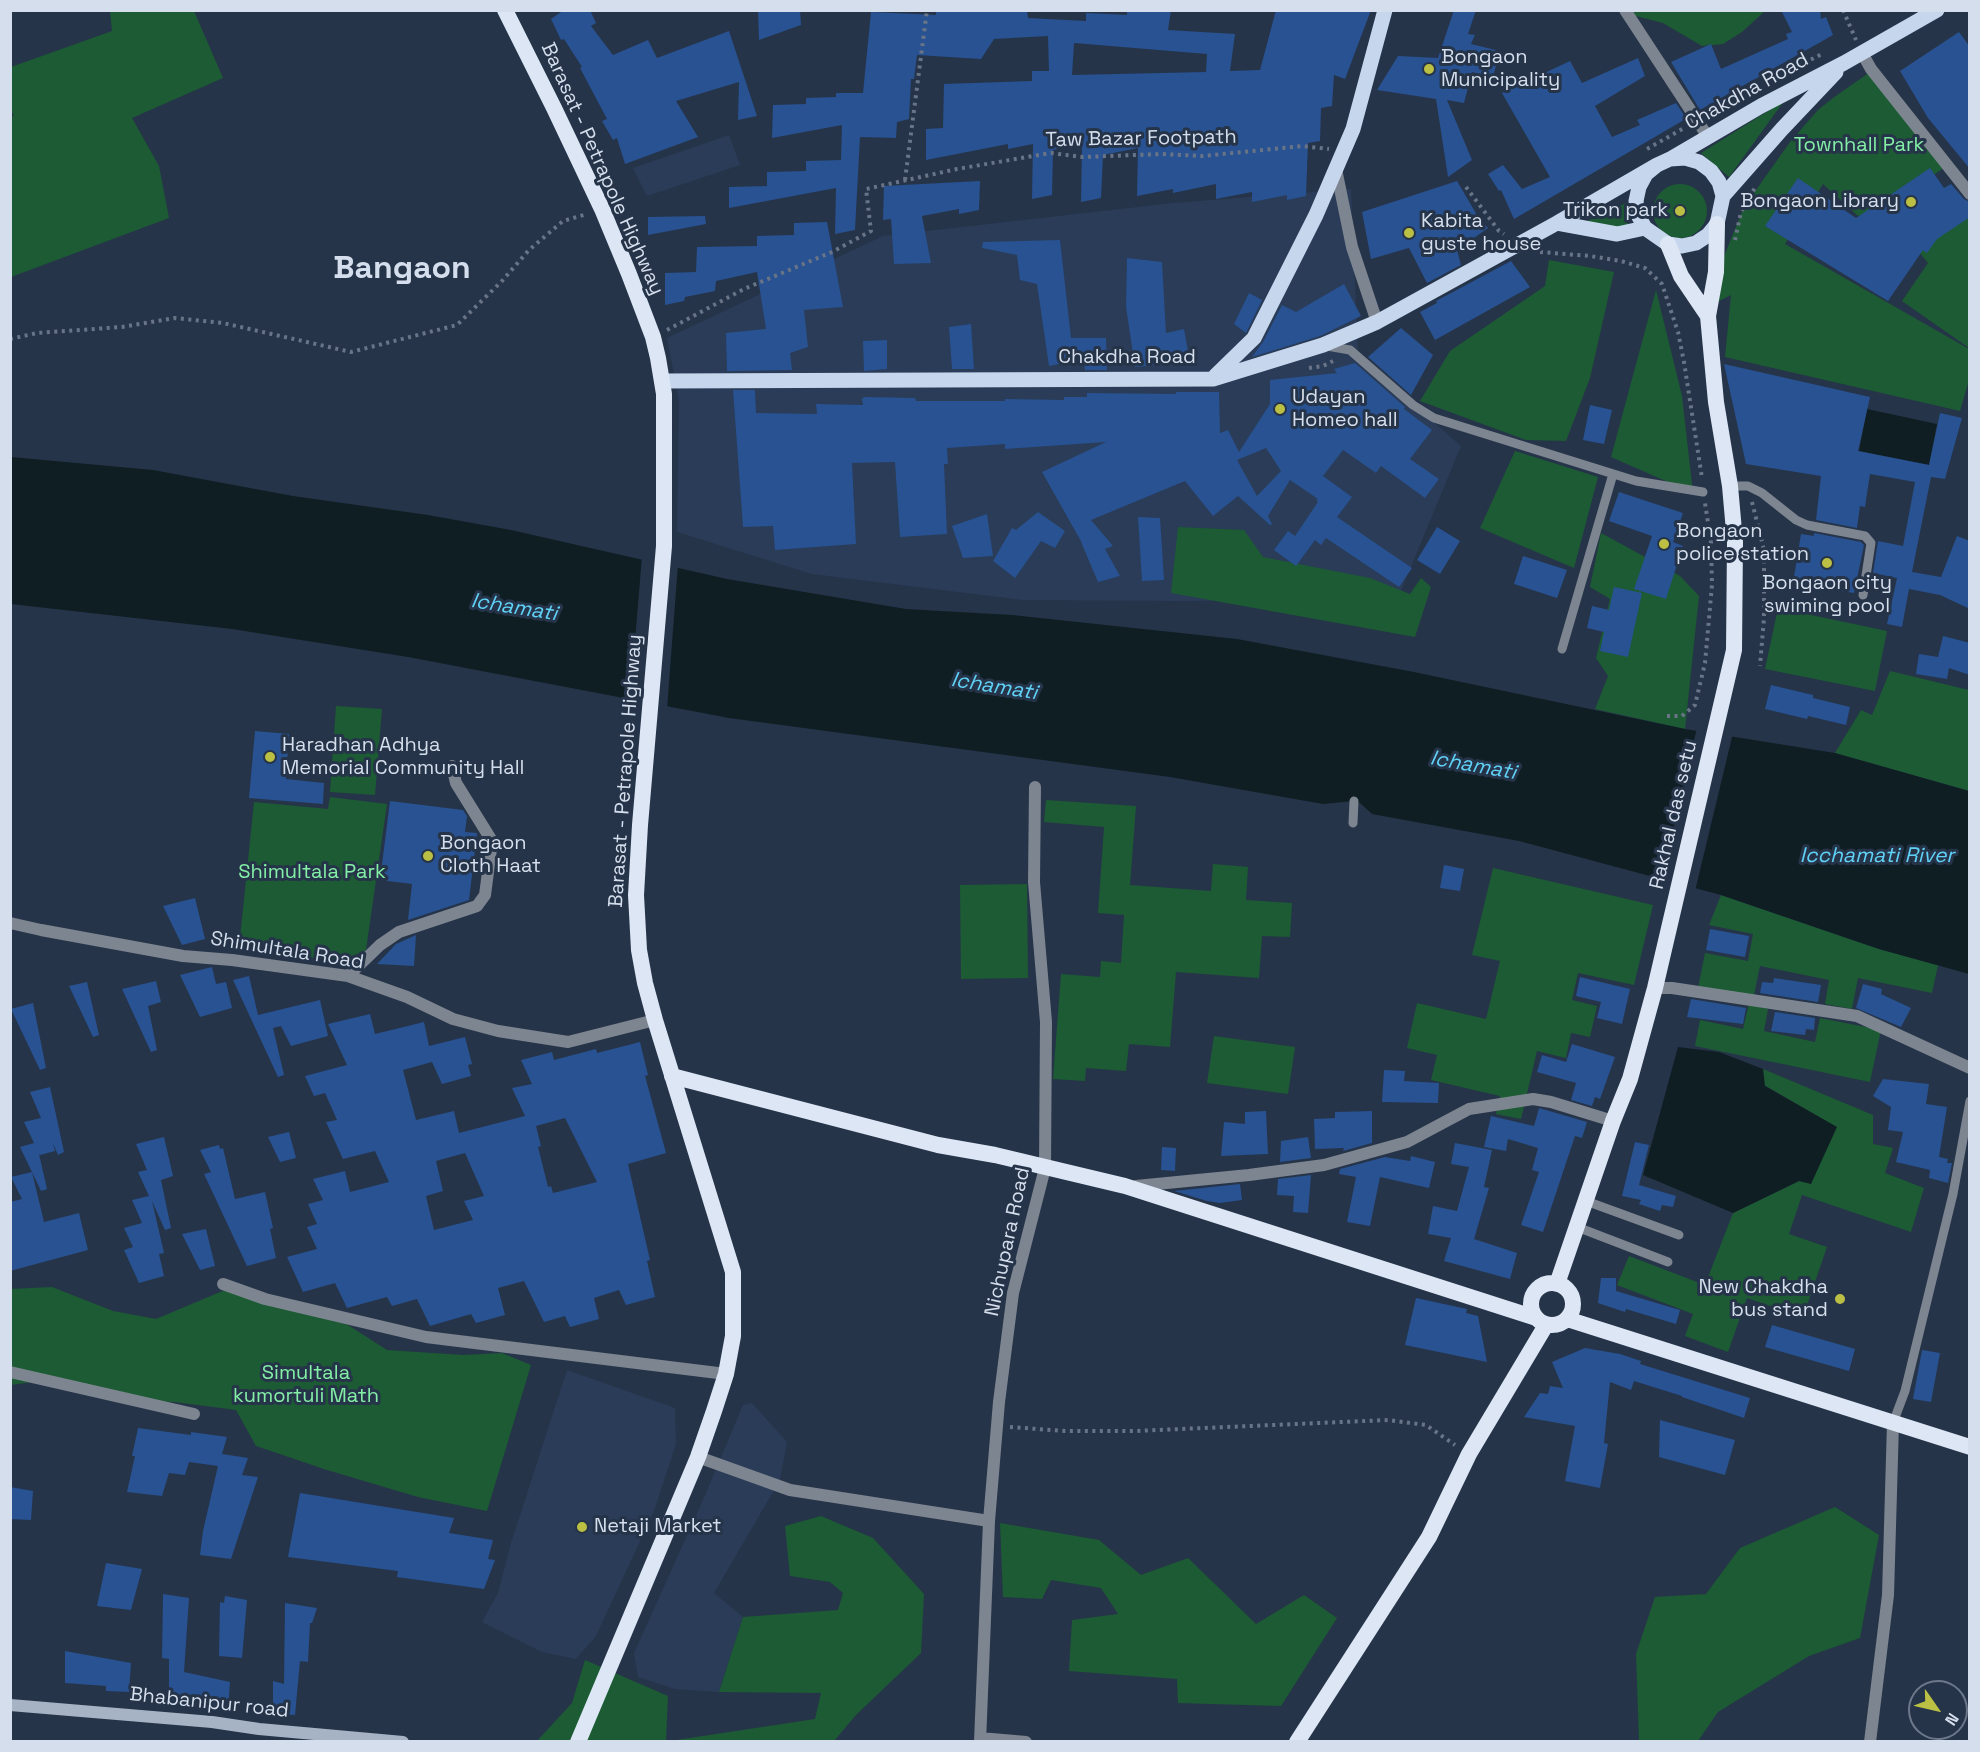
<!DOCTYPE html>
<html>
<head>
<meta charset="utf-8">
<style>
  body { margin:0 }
  #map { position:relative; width:1980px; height:1752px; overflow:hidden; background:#263449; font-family:"Space Grotesk",sans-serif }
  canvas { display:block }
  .frame { position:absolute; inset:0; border:12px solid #d5deec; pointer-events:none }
  .north { position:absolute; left:1908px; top:1680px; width:60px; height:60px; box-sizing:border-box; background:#263449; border:2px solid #6c788a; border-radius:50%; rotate:124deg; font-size:16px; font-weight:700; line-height:24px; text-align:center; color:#d5deec }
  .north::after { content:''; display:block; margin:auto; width:21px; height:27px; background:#bbc045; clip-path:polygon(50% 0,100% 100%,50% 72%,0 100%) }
</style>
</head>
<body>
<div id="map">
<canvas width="1980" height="1752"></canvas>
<div class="frame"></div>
<div class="north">N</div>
</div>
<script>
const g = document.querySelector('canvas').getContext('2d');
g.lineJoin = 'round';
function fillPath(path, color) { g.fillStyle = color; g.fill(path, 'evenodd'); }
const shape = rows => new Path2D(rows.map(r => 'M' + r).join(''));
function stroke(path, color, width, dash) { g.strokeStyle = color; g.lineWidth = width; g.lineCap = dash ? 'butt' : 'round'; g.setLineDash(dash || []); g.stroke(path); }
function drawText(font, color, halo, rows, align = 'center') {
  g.font = font + ' "Space Grotesk",sans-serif'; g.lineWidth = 6; g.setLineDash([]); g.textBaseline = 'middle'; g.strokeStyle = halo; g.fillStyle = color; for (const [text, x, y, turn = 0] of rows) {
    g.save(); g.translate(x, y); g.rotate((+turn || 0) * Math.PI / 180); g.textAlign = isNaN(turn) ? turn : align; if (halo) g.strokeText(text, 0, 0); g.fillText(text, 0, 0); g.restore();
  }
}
const built = shape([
  [729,135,740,165,647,196,633,168],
  [1351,189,1358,355,1461,446,1398,598,1187,601,1023,600,812,574,677,532,679,401,667,338,883,236,1173,203],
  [567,1370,675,1408,676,1444,654,1511,596,1636,576,1659,542,1652,482,1622,498,1593,511,1543],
  [752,1403,787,1442,780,1480,714,1593,743,1617,719,1692,675,1689,638,1677,634,1653,703,1500,743,1405]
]);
const green = shape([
  [110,11,194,11,223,78,132,118,159,166,169,218,11,277,10,117,14,116,11,110,11,67,112,31],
  [1616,11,1765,11,1742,32,1723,44,1702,46,1663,23],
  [1870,72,1944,168,1886,207,1858,216,1823,184,1785,244,1969,349,1969,380,1960,411,1725,357,1731,295,1711,305,1720,266,1744,207,1790,142,1818,110,1833,98],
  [1784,101,1729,177,1701,153],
  '1653 211a27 27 0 1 1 54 0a27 27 0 1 1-54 0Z',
  [1626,203,1629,231,1581,224],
  [1970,208,1969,348,1902,301,1928,263,1909,240],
  [1549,260,1614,272,1590,378,1566,441,1526,440,1420,401,1450,351,1545,286],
  [1656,290,1682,396,1693,493,1611,457],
  [1515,451,1598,477,1574,568,1480,528],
  [1178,527,1244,530,1263,557,1370,578,1410,594,1421,578,1431,587,1415,637,1171,593],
  [1601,533,1680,576,1699,596,1685,729,1595,709,1608,676,1596,658,1610,599,1590,587],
  [1778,608,1887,631,1875,691,1765,669],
  [1890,671,1969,690,1969,791,1835,753,1861,710,1872,715],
  [336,706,382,709,375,795,330,792],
  [330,797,387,804,366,950,340,962,239,948,254,802,328,809],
  [1046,800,1136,806,1130,885,1211,891,1213,864,1248,867,1246,900,1292,903,1290,937,1262,936,1259,978,1176,972,1170,1047,1129,1044,1126,1071,1086,1068,1085,1081,1053,1079,1061,974,1100,977,1101,961,1121,963,1124,915,1098,913,1104,827,1044,822],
  [1493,868,1653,905,1634,985,1578,973,1572,1000,1597,1006,1590,1037,1571,1033,1566,1058,1537,1051,1521,1119,1496,1114,1500,1096,1431,1080,1437,1055,1407,1048,1417,1003,1486,1019,1500,961,1472,955],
  [1027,884,1028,978,961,979,960,885],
  [1721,895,1879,949,1938,965,1932,993,1858,978,1852,1009,1825,1004,1829,980,1760,966,1752,1005,1768,1009,1764,1031,1815,1042,1820,1018,1881,1030,1870,1082,1695,1046,1700,1020,1743,1029,1750,999,1698,988,1705,953,1748,961,1753,934,1709,925],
  [1214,1036,1295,1047,1288,1094,1207,1083],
  [1763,1069,1873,1115,1873,1144,1893,1148,1885,1173,1924,1188,1911,1232,1802,1195,1789,1234,1827,1247,1803,1317,1747,1298,1728,1352,1685,1336,1693,1314,1617,1285,1629,1256,1705,1285,1733,1213,1799,1181,1836,1127,1764,1085],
  [52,1287,113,1311,156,1319,225,1290,348,1325,387,1350,463,1355,502,1353,531,1365,487,1511,418,1497,327,1470,256,1446,236,1410,175,1402,128,1401,47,1380,11,1385,10,1289],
  [1835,1507,1879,1535,1860,1638,1809,1656,1718,1712,1698,1741,1639,1741,1636,1654,1655,1597,1706,1594,1740,1548],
  [821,1516,873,1538,924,1594,921,1653,856,1715,834,1741,670,1741,815,1719,821,1693,719,1692,743,1617,838,1610,843,1593,830,1582,790,1576,785,1526],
  [1000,1523,1099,1540,1141,1575,1188,1558,1256,1624,1304,1595,1337,1618,1281,1706,1178,1703,1177,1679,1069,1671,1072,1620,1118,1614,1101,1588,1051,1580,1042,1599,1003,1597],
  [585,1660,668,1696,666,1741,536,1742,572,1703]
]);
const water = shape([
  [1867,409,1937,424,1929,465,1859,451],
  [11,457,153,470,293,496,428,515,511,530,727,579,906,609,1012,615,1237,639,1414,672,1685,729,1835,753,1969,791,1969,974,1879,949,1721,895,1519,841,1372,814,1360,803,1354,801,1323,804,1170,777,729,718,408,657,232,629,11,604],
  [1678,1047,1719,1052,1763,1069,1765,1086,1837,1127,1811,1184,1799,1181,1733,1213,1643,1175]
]);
const pier = shape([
  [642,556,678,564,667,709,630,702],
  [1697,728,1733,733,1695,891,1661,882]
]);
const building = shape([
  [564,10,590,10,596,23,591,26,613,55,648,40,657,58,729,31,757,116,738,120,739,82,676,101,698,137,625,164,617,138,613,140,602,121,607,119,580,68,582,67,564,39,561,40,551,19],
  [758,10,800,10,801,25,759,40],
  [936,10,1027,10,1028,18,1086,21,1086,13,1127,15,1127,10,1171,10,1168,30,1235,34,1230,71,1260,70,1276,10,1371,10,1345,79,1334,75,1332,106,1321,108,1320,141,1308,143,1306,196,1287,200,1287,195,1252,202,1252,192,1216,199,1216,184,1173,193,1173,189,1137,196,1138,148,1103,155,1101,198,1081,202,1082,144,1053,150,1052,195,1032,199,1033,144,1008,149,1008,144,926,160,926,129,943,128,944,84,1032,81,1032,71,1049,71,1048,36,994,39,981,59,917,55,914,79,911,79,909,119,897,122,896,138,860,137,855,230,835,234,836,188,729,208,729,187,767,186,767,172,806,171,806,161,841,160,842,125,772,138,773,105,806,104,806,98,836,97,836,93,863,93,871,12,936,15],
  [1074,43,1207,54,1206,72,1072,75],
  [1454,10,1476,10,1468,34,1475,35,1471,44,1500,51,1493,77,1472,72,1464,103,1447,100,1472,160,1448,177,1436,99,1377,90,1398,56,1438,58],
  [1781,10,1820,10,1821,19,1826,17,1833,35,1700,110,1671,62,1711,44,1721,69,1788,39,1786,34,1792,32],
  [1959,32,1970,47,1970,169,1928,118,1900,71],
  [1638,58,1645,76,1595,106,1612,137,1640,125,1637,120,1676,103,1686,118,1684,120,1514,219,1501,190,1499,191,1488,174,1503,165,1522,189,1550,177,1502,93,1570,61,1582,83],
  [1930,168,1944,188,1951,184,1964,199,1970,202,1970,217,1937,239,1927,253,1923,250,1888,301,1765,226,1798,178,1856,218],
  [980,181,979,210,959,214,959,209,922,216,931,263,894,264,891,219,883,220,884,186],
  [1457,181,1477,215,1488,228,1457,250,1461,265,1427,283,1409,248,1371,259,1362,212],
  [705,216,706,224,648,235,648,217],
  [827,222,843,307,804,310,808,347,790,353,792,370,727,371,726,333,766,329,757,272,716,281,715,291,685,297,684,301,665,305,665,273,696,272,697,247,757,246,757,236,794,235,794,223],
  [1060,240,1071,338,1106,338,1107,370,1085,370,1084,359,1049,366,1037,284,1020,280,1017,255,982,248,983,242],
  [1127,258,1162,262,1166,333,1184,329,1190,362,1135,367,1126,307],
  [1511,261,1530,287,1435,340,1420,312,1437,303,1436,301],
  [1344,284,1361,316,1320,336,1252,357,1263,342,1282,305,1296,312],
  [1249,293,1262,300,1246,333,1234,324],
  [971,324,974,369,952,369,949,327],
  [1401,328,1433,355,1411,395,1368,357],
  [887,340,887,369,864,371,863,341],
  [1355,363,1405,407,1404,409,1432,430,1410,459,1439,479,1425,498,1381,466,1376,473,1343,450,1323,476,1352,497,1337,517,1412,568,1399,587,1326,538,1321,545,1315,540,1296,566,1274,550,1288,531,1295,536,1318,502,1316,500,1318,499,1290,480,1268,516,1272,524,1270,525,1238,496,1213,516,1185,481,1091,520,1113,546,1105,549,1120,576,1098,582,1081,542,1082,543,1042,472,1106,442,1005,449,1005,444,947,448,948,464,944,464,947,534,900,537,895,462,852,463,856,544,775,550,773,526,743,527,733,390,755,390,756,413,817,414,816,404,863,405,862,399,864,397,915,398,916,401,1005,401,1005,399,1064,400,1064,397,1087,397,1087,393,1176,394,1176,392,1219,392,1220,433,1228,430,1239,452,1270,404,1270,380,1337,373,1334,369],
  [1266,448,1281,471,1257,496,1237,460],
  [1724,364,1870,397,1858,451,1929,465,1940,413,1962,418,1945,479,1931,477,1912,572,1941,577,1957,536,1970,541,1970,609,1940,595,1909,589,1902,627,1887,624,1897,578,1873,573,1878,541,1903,546,1915,482,1870,474,1865,507,1860,506,1857,528,1816,520,1821,476,1746,464],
  [1590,405,1612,410,1604,444,1583,440],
  [1619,492,1683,513,1673,542,1683,546,1666,599,1634,589,1652,536,1609,521],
  [1038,512,1065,531,1055,548,1041,541,1015,578,993,561,1012,528,1016,530],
  [987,514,993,556,963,558,952,526],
  [1138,517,1160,518,1164,580,1142,581],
  [1437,527,1460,541,1440,574,1417,560],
  [1814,533,1861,542,1864,545,1854,593,1793,583,1801,534,1814,536],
  [1523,556,1567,570,1557,598,1514,584],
  [1614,587,1642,593,1628,657,1600,651,1604,632,1587,628,1592,606,1609,610],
  [1943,636,1970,643,1970,675,1949,668,1947,679,1916,674,1919,654,1938,657],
  [1771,685,1813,695,1813,698,1850,707,1846,725,1808,716,1807,719,1765,709],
  [255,731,289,734,286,779,324,783,323,804,249,798],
  [390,801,463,810,467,816,465,832,477,833,469,900,408,920,412,884,380,880],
  [1444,865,1464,869,1460,891,1440,888],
  [195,898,205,939,182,945,163,906],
  [1710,929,1749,936,1745,957,1706,950],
  [416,935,414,966,377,964,396,944],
  [212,967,216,984,226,982,232,1008,200,1017,180,975],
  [249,976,258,1015,320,1000,328,1036,291,1046,281,1026,273,1028,284,1075,278,1077,233,980],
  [1580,977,1630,989,1622,1024,1597,1018,1601,1002,1576,996],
  [1774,978,1821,985,1818,1002,1760,993,1762,982,1773,983],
  [156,981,161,1002,148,1006,157,1050,151,1052,122,989],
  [87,982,99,1035,93,1037,69,986],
  [1863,984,1882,989,1881,994,1911,1008,1901,1027,1856,1008],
  [1691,999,1746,1008,1743,1024,1687,1017],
  [33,1003,46,1068,40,1070,11,1009],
  [1775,1012,1815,1018,1814,1030,1806,1029,1805,1035,1771,1031],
  [370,1014,375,1034,424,1022,429,1046,465,1037,472,1064,468,1065,471,1076,442,1084,432,1062,403,1070,416,1120,454,1111,459,1133,525,1116,512,1088,532,1084,521,1060,552,1052,554,1060,596,1049,597,1053,640,1042,648,1075,645,1076,666,1153,628,1164,650,1260,647,1261,655,1297,626,1305,619,1290,594,1298,599,1319,570,1327,565,1316,544,1322,524,1281,498,1288,505,1315,476,1323,471,1314,430,1326,417,1299,392,1306,387,1297,347,1308,335,1283,303,1292,287,1257,317,1249,307,1227,317,1224,308,1204,323,1200,313,1179,345,1171,350,1192,389,1182,375,1151,343,1159,326,1122,337,1120,325,1093,314,1096,305,1076,347,1065,328,1024],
  [565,1118,597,1182,553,1193,551,1186,548,1187,538,1147,541,1146,536,1126],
  [465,1153,484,1196,464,1201,473,1220,434,1230,426,1196,443,1191,436,1161],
  [1572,1044,1615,1057,1600,1099,1595,1097,1592,1106,1571,1100,1576,1083,1537,1072,1542,1055,1566,1062],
  [1384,1070,1405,1071,1404,1081,1439,1083,1438,1103,1382,1102],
  [1883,1079,1929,1084,1926,1104,1947,1107,1939,1157,1948,1159,1947,1163,1952,1163,1948,1183,1929,1178,1930,1170,1896,1162,1903,1132,1888,1130,1891,1107,1873,1096],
  [50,1087,64,1152,58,1155,53,1143,55,1151,40,1155,39,1154,47,1189,41,1191,32,1172,44,1222,79,1213,88,1250,10,1271,10,1202,22,1199,11,1177,32,1172,20,1147,34,1143,24,1122,41,1118,30,1092],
  [1539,1108,1587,1122,1582,1138,1575,1136,1543,1232,1521,1225,1539,1172,1532,1170,1538,1148,1508,1139,1506,1151,1484,1147,1491,1116,1534,1126],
  [1266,1111,1268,1154,1221,1156,1224,1122,1245,1124,1245,1112],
  [1372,1111,1372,1143,1343,1151,1344,1148,1315,1149,1314,1119,1335,1118,1335,1112],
  [289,1132,296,1158,280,1162,268,1137],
  [164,1137,173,1176,161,1180,171,1228,165,1230,152,1201,164,1253,159,1254,164,1276,139,1283,124,1250,133,1247,124,1228,142,1223,132,1200,149,1196,138,1172,147,1170,136,1144],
  [1308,1137,1311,1158,1280,1162,1281,1141],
  [1635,1142,1649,1145,1639,1185,1676,1196,1673,1207,1662,1205,1660,1211,1639,1204,1641,1200,1622,1196],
  [1455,1143,1492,1150,1484,1187,1489,1188,1474,1239,1517,1253,1510,1279,1444,1261,1451,1238,1428,1234,1433,1206,1457,1211,1469,1167,1451,1164],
  [219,1145,220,1149,223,1148,235,1199,265,1192,273,1228,270,1229,276,1258,247,1266,204,1174,211,1172,200,1150],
  [1162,1147,1176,1148,1175,1171,1161,1170],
  [1411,1156,1435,1162,1429,1188,1380,1177,1370,1226,1347,1222,1356,1177,1339,1174,1340,1169,1385,1157,1410,1161],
  [1311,1175,1308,1213,1293,1212,1294,1196,1277,1195,1278,1179],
  [1240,1184,1242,1200,1220,1203,1207,1201,1174,1191],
  [206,1229,215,1266,200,1270,182,1234],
  [1601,1278,1616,1278,1616,1291,1680,1310,1676,1324,1626,1309,1625,1312,1598,1303],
  [1416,1298,1467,1309,1466,1313,1478,1316,1487,1362,1405,1345],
  [1772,1325,1855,1349,1849,1371,1765,1347],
  [1585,1348,1620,1354,1641,1361,1640,1364,1750,1398,1744,1418,1682,1397,1682,1396,1634,1381,1631,1390,1610,1382,1604,1443,1608,1444,1600,1488,1565,1481,1575,1426,1524,1417,1540,1393,1548,1394,1550,1386,1563,1388,1552,1362],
  [1922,1350,1940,1353,1931,1402,1913,1399],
  [1660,1420,1735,1440,1725,1475,1659,1457],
  [138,1428,191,1435,191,1432,227,1437,222,1454,248,1458,242,1475,258,1477,231,1559,200,1555,203,1531,218,1466,189,1462,185,1475,169,1473,162,1496,127,1492,135,1456,132,1456],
  [10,1487,33,1491,31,1520,10,1519],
  [300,1493,454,1518,449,1533,493,1540,488,1559,495,1560,484,1589,397,1577,398,1571,288,1557],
  [106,1563,142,1569,131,1610,97,1606],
  [163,1594,189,1598,184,1672,230,1682,228,1711,205,1710,205,1704,169,1702,169,1659,162,1658],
  [225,1596,247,1600,242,1658,219,1656,220,1602,224,1603],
  [285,1603,317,1608,312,1623,310,1623,308,1662,300,1661,295,1715,273,1714,273,1681,284,1684],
  [65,1651,131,1663,129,1692,106,1691,106,1686,65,1683]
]);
const path = shape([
  [1843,10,1856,40],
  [1764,83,1822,54],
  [1647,149,1684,128],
  [905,180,927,10],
  [1466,187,1499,231,1504,234],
  [1735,240,1741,212,1756,186],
  [1540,252,1590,256,1621,261,1645,268,1662,284,1678,332,1684,362,1702,478],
  [667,330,744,289,832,252,871,231,866,189,957,169,1051,153,1082,157,1162,154,1202,156,1302,146,1329,149],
  [10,339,37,333,122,327,175,318,223,323,351,352,457,325,502,281,529,250,563,221,587,214],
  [1309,368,1323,366,1333,361],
  [1752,502,1764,550,1764,618,1760,666],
  [1667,716,1682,716,1695,705,1705,663,1712,585,1711,543,1705,503],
  [1010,1427,1065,1431,1135,1431,1388,1420,1426,1425,1455,1445]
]);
const service = shape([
  [1327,346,1350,350,1413,405,1434,418,1636,481,1703,492],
  [1730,486,1748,486,1762,493,1796,520,1807,525,1865,536,1871,543,1863,595],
  [1562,649,1613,474],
  [1353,823,1354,801],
  [1586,1201,1679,1235],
  [1577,1227,1668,1262],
  [1893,1423,1905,1391,1953,1194,1970,1101]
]);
const minor = shape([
  [1625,10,1708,137],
  [1862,53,1871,69,1970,194],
  [1336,169,1352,247,1377,322],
  [10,923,41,930,183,956,232,960,348,976,407,997,453,1019,498,1031,568,1042,655,1020],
  [348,976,380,945,399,932,477,906,485,895,492,841,456,783,452,766],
  [1655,988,1672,988,1857,1016,1970,1068],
  [1136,1186,1249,1175,1324,1165,1407,1142,1469,1109,1533,1099,1551,1102,1613,1121],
  [223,1284,265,1299,426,1337,726,1374],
  [10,1372,194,1414],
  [698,1457,790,1490,989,1521],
  [980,1738,1026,1742],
  [980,1742,989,1521,999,1402,1013,1293,1045,1168,1046,1022,1034,882,1035,787],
  [1870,1742,1888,1595,1893,1423]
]);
const secondary = shape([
  [10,1705,212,1722,259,1729,403,1742]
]);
const primary = shape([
  [1672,158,1761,106,1844,63,1937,10],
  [1723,196,1782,129,1836,72],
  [1557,223,1617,234,1645,228],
  [1215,376,1254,338,1316,215,1353,129,1385,10],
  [662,381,1213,379,1323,345,1377,322,1557,223,1657,165,1670,159,1685,158,1699,162,1711,171,1719,182,1723,196,1717,224,1708,235,1696,243,1682,246,1668,244,1645,228,1638,215,1636,201,1639,187,1646,174,1657,165]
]);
const trunk = shape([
  [505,10,554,108,602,209,629,274,653,337,658,358,664,394,664,546,640,825,636,895,639,950,645,983,655,1020,733,1272,733,1336,726,1374,714,1411,698,1457,578,1742],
  [1668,244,1681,276,1708,316],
  [672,1076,938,1145,995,1155,1125,1186,1536,1318],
  '1531 1304a21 21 0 1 1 42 0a21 21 0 1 1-42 0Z',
  [1557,1284,1613,1121,1630,1079,1655,988,1734,650,1735,542,1730,486,1716,402,1708,316,1716,272,1717,224],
  [1567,1319,1970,1447],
  [1297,1742,1429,1537,1469,1454,1546,1325]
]);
const markers = [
  [1429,69,6,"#bbc045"],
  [1911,202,6,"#bbc045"],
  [1680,211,6,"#bbc045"],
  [1409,233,6,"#bbc045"],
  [1280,409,6,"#bbc045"],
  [1664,544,6,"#bbc045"],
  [1827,563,6,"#bbc045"],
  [270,757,6,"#bbc045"],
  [428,856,6,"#bbc045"],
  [1840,1299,6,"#bbc045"],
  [582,1527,6,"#bbc045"]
];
const poiNames = [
  ["Bongaon",1441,58],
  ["Municipality",1441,81],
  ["Bongaon Library",1899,202,"right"],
  ["Trikon park",1668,211,"right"],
  ["Kabita",1421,222],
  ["guste house",1421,245],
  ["Udayan",1292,398],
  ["Homeo hall",1292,421],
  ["Bongaon",1676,532],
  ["police station",1676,555],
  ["Bongaon city",1827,584,"center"],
  ["swiming pool",1827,607,"center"],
  ["Haradhan Adhya",282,746],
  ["Memorial Community Hall",282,769],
  ["Bongaon",440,844],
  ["Cloth Haat",440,867],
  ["New Chakdha",1828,1288,"right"],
  ["bus stand",1828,1311,"right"],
  ["Netaji Market",594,1527]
];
const streetNames = [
  ["Chakdha Road",1747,92,-29],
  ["Taw Bazar Footpath",1141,139,-1],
  ["Barasat - Petrapole Highway",602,169,66],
  ["Chakdha Road",1127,358],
  ["Barasat - Petrapole Highway",626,771,-86],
  ["Rakhal das setu",1674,815,-77],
  ["Shimultala Road",287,951,9],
  ["Nichupara Road",1008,1242,-78],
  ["Bhabanipur road",209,1703,6]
];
const parkNames = [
  ["Townhall Park",1859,146],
  ["Shimultala Park",312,873],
  ["Simultala",306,1374],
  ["kumortuli Math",306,1397]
];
const waterNames = [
  ["Ichamati",514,608,9],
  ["Ichamati",994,687,9],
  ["Ichamati",1473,766,10],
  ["Icchamati River",1877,856]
];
const townNames = [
  ["Bangaon",402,269]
];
fillPath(built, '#2a3c57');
fillPath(green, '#1c5b34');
fillPath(water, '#0f1e23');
fillPath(pier, '#263449');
fillPath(building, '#285291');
stroke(path, '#697587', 4, [3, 4.5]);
stroke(service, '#7d8590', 9);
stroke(minor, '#7d8590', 12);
stroke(secondary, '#a6b3c5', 12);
stroke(primary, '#c6d7ed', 15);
stroke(trunk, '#dce6f4', 16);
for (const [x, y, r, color] of markers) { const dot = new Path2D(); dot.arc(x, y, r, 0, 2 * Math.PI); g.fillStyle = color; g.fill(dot); stroke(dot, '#263449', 2); }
drawText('20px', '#d5deec', '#263449', poiNames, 'left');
drawText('20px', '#d5deec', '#263449', streetNames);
drawText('20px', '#84efa6', '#263449', parkNames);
drawText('italic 21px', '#5fd2f6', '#263449', waterNames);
drawText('bold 32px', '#d5deec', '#263449', townNames);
</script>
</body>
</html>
